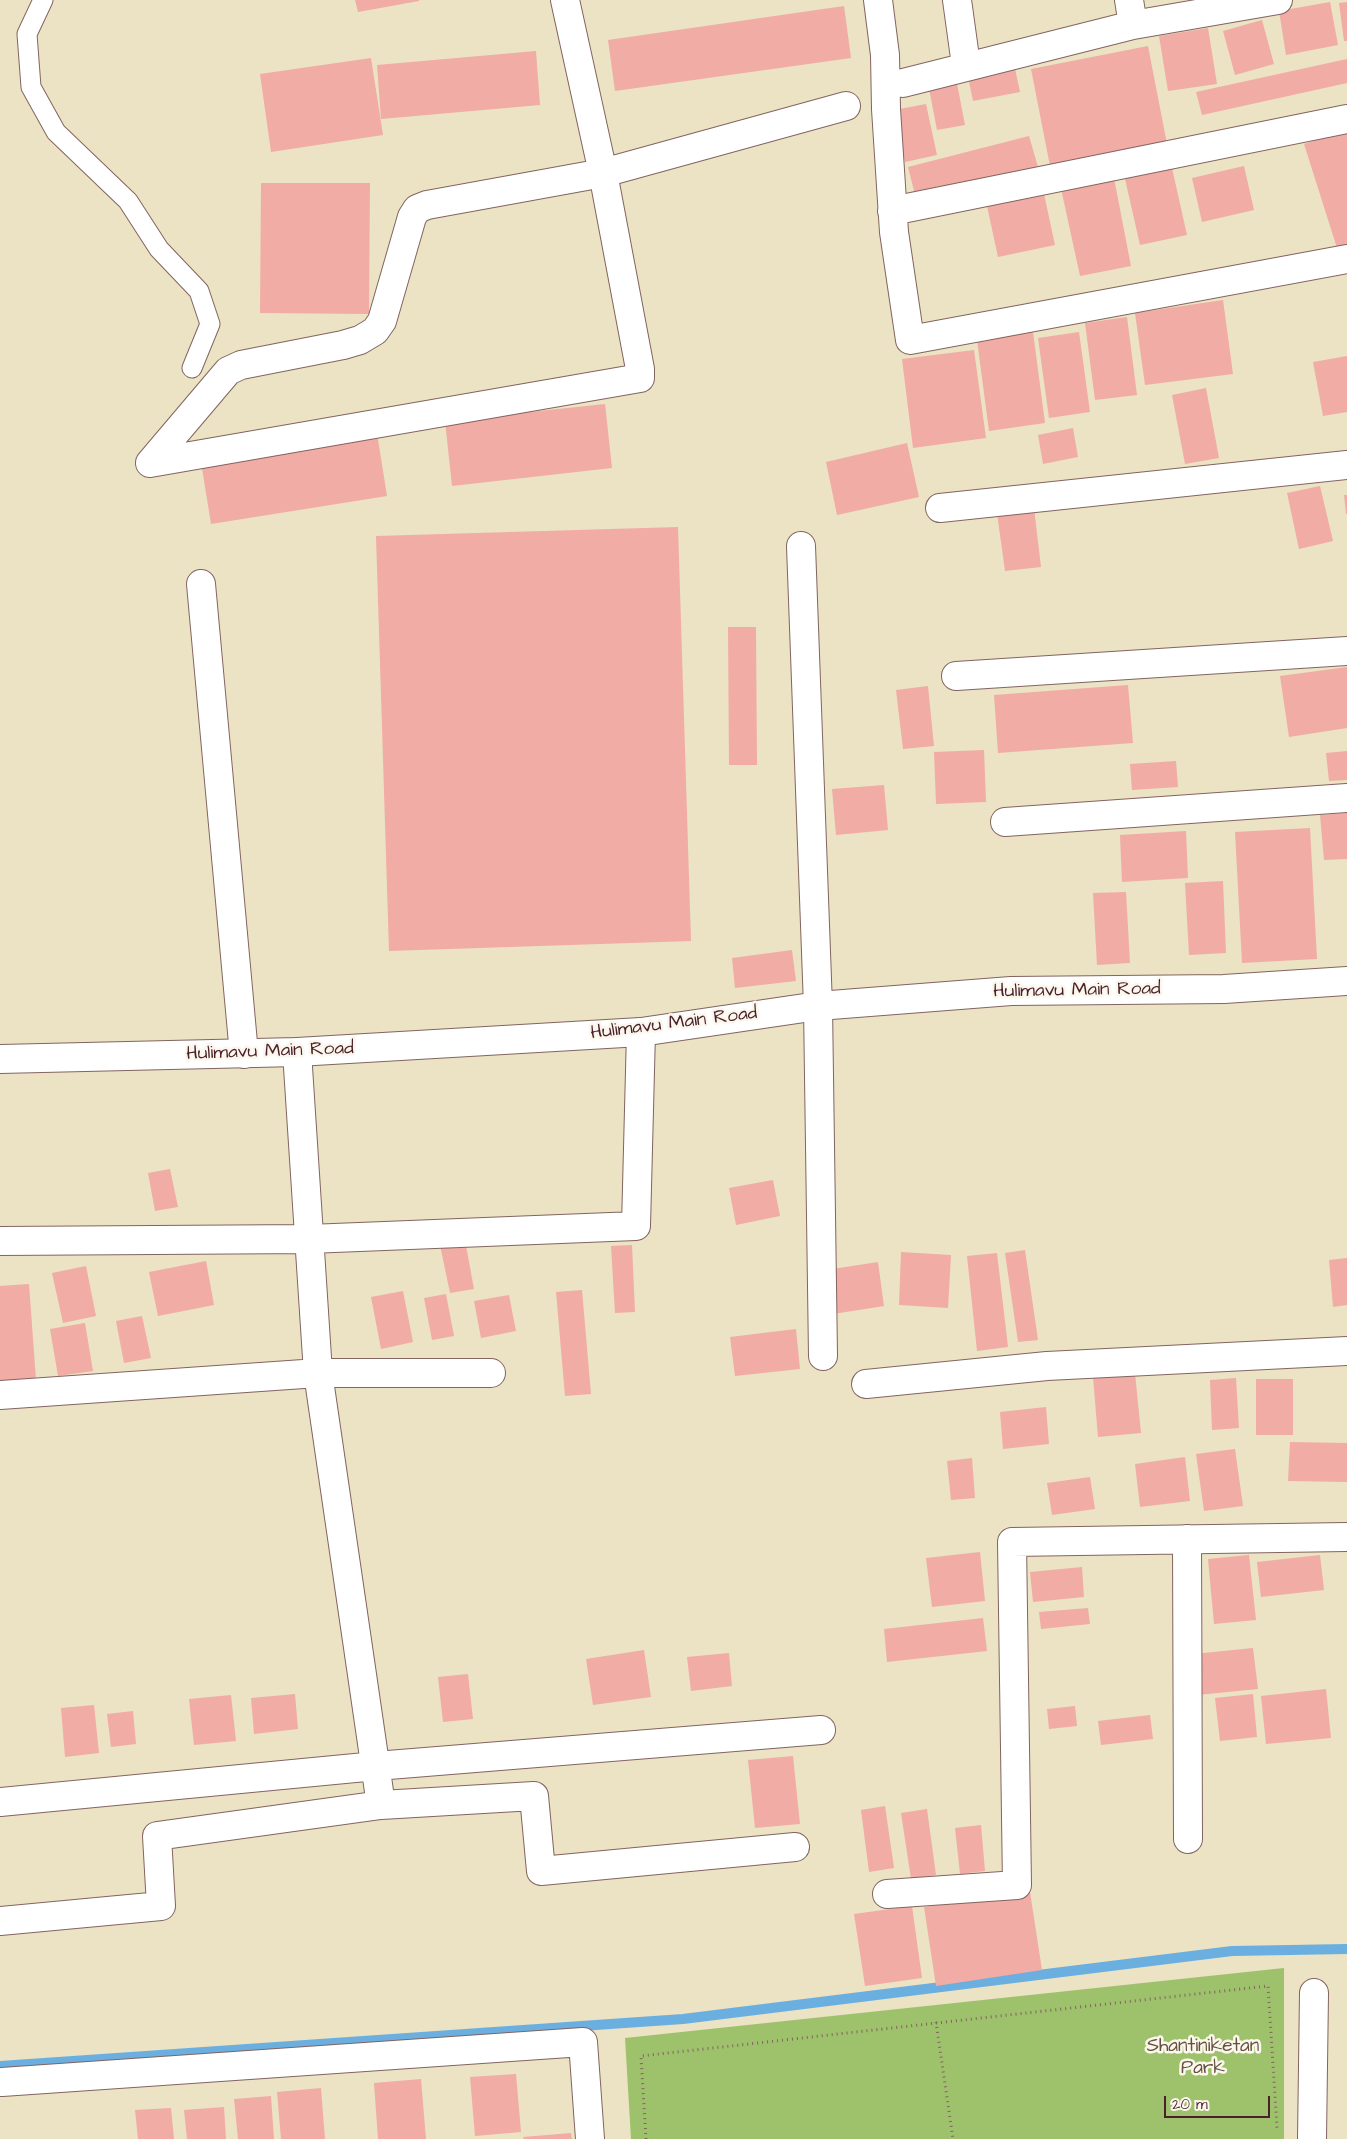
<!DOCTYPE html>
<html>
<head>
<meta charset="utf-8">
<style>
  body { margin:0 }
  #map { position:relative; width:1347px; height:2139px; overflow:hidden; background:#ebe3c3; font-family:"Architects Daughter",sans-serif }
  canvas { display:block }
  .scale { position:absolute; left:1164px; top:2096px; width:106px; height:22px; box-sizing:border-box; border:2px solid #4a1f2b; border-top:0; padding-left:6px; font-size:15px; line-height:18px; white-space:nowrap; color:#4a1f2b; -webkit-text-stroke:4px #fbf7ec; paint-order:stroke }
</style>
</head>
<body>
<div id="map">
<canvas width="1347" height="2139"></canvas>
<div class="scale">20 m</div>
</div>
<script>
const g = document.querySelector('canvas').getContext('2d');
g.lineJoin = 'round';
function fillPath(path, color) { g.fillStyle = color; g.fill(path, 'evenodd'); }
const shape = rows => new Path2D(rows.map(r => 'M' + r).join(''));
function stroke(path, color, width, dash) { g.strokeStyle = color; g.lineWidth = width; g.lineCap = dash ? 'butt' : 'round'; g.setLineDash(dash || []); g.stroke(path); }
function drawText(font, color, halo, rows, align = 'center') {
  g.font = font + ' "Architects Daughter",sans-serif'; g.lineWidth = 5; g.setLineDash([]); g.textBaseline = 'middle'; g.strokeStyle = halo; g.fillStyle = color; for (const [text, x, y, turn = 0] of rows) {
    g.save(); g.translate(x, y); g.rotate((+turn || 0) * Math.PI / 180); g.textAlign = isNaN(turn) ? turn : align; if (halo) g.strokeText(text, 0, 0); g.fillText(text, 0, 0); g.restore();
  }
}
const green = shape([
  [1284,1968,1284,2139,631,2139,625,2038]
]);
const stream = shape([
  [0,2066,683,2019,1232,1951,1347,1949]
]);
const building = shape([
  [355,0,419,0,419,1,358,12],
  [1330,2,1338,45,1286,55,1279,11],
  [1347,2,1347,41,1344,41,1339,3],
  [844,6,851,58,615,91,608,40],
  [1262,20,1274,64,1235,75,1223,31],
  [1208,28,1217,84,1168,91,1159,36],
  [1148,46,1168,149,1051,171,1031,69],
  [536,51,540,105,381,119,377,65],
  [371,58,383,135,271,152,260,74],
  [1347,59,1347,83,1202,115,1196,92],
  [1014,64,1020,92,973,101,967,72],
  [955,73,965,125,937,130,927,78],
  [926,104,937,155,905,162,894,110],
  [1347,130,1347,245,1337,248,1304,144],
  [1029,136,1038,167,916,199,908,167],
  [1170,159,1187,235,1140,245,1123,170],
  [1244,166,1254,210,1202,222,1192,178],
  [1113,173,1131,266,1080,276,1060,184],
  [261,183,370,183,369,314,260,313],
  [1044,194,1055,245,998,257,987,206],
  [1223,300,1233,374,1145,385,1135,313],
  [1127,317,1137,395,1095,400,1085,323],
  [1033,332,1045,423,989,431,977,340],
  [1079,332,1090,412,1049,418,1038,338],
  [974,350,986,438,913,448,902,359],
  [1347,356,1347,412,1323,416,1313,362],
  [1206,388,1219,458,1185,464,1172,395],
  [605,404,612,468,452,486,445,421],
  [376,427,387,496,211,524,200,456],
  [1073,428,1078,457,1043,464,1038,435],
  [907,443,919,497,837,515,826,462],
  [1320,486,1333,541,1299,549,1287,493],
  [1344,495,1347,495,1347,514,1346,514],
  [1034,508,1041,567,1005,571,997,513],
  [678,527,691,941,389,951,376,536],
  [728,627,756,627,757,765,729,765],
  [1347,667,1347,728,1289,737,1280,676],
  [1128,685,1133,743,998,753,994,695],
  [928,686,934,746,903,749,896,690],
  [984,750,986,802,936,804,934,752],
  [1347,751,1347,780,1329,781,1326,753],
  [1176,761,1178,787,1132,790,1130,764],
  [884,785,888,830,836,835,832,789],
  [1347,813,1347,859,1324,860,1320,815],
  [1310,828,1317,959,1242,963,1235,832],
  [1186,831,1188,878,1122,882,1120,835],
  [1223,881,1226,953,1189,955,1185,883],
  [1126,892,1130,963,1097,965,1093,893],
  [792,950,796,981,735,988,732,958],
  [170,1169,178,1207,155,1211,148,1173],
  [773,1180,780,1216,736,1225,729,1188],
  [465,1240,474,1289,450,1293,440,1245],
  [632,1245,635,1312,615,1313,611,1246],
  [1025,1250,1038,1340,1018,1342,1005,1253],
  [901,1252,951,1255,948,1308,899,1305],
  [997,1253,1008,1347,977,1351,967,1256],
  [1347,1258,1347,1305,1333,1307,1329,1260],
  [206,1261,214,1305,158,1316,149,1272],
  [878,1262,884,1306,833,1314,826,1270],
  [86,1266,96,1316,63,1323,52,1273],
  [29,1284,36,1380,0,1383,0,1286],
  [582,1290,591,1394,565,1396,556,1292],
  [403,1291,413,1342,381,1349,371,1297],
  [446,1294,454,1336,432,1340,424,1298],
  [509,1295,516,1331,481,1338,474,1301],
  [142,1316,151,1358,124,1363,116,1321],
  [85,1323,93,1371,58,1376,50,1329],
  [796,1329,800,1369,735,1376,730,1337],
  [1135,1373,1141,1433,1098,1437,1093,1377],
  [1236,1378,1239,1428,1212,1430,1210,1380],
  [1256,1379,1293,1379,1293,1435,1256,1435],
  [1046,1407,1049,1444,1003,1449,1000,1412],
  [1290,1442,1347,1443,1347,1482,1288,1481],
  [1235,1449,1243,1506,1204,1511,1196,1454],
  [1185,1457,1190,1501,1140,1507,1135,1464],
  [972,1458,975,1498,951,1500,947,1461],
  [1090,1477,1095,1509,1052,1515,1047,1483],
  [980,1552,985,1601,932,1607,926,1558],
  [1249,1555,1256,1620,1214,1624,1208,1559],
  [1320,1555,1324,1590,1261,1597,1257,1562],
  [1082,1567,1084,1597,1033,1602,1030,1572],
  [1088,1608,1090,1624,1041,1629,1039,1612],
  [983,1618,987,1651,887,1662,884,1629],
  [1253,1648,1258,1689,1198,1695,1194,1654],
  [644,1650,651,1697,593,1705,586,1659],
  [729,1653,732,1686,691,1691,687,1657],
  [468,1674,473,1719,443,1722,438,1677],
  [1326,1689,1331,1738,1266,1744,1261,1696],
  [295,1694,298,1729,254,1734,251,1698],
  [1253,1694,1257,1737,1220,1741,1215,1698],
  [231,1695,236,1741,194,1745,189,1699],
  [94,1705,99,1753,65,1757,61,1708],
  [1075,1706,1077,1726,1049,1729,1047,1709],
  [133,1711,136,1744,111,1747,107,1714],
  [1150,1715,1153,1739,1101,1745,1098,1721],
  [793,1756,800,1824,755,1828,748,1760],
  [885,1806,894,1868,869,1872,861,1810],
  [927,1809,936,1875,911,1879,901,1813],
  [981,1825,985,1871,960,1874,955,1828],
  [1030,1892,1042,1970,936,1986,924,1907],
  [912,1906,922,1978,865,1986,854,1914],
  [516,2074,521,2132,475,2136,470,2077],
  [421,2079,426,2139,378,2139,374,2083],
  [321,2088,325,2139,281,2139,277,2092],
  [271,2096,274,2139,238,2139,234,2099],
  [224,2107,226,2139,187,2139,184,2110],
  [171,2108,174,2139,138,2139,135,2110],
  [571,2133,572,2139,524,2139,523,2137]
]);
const path = shape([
  [936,2022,953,2139],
  [646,2139,641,2056,1268,1986,1277,2128]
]);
const service = shape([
  [43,0,27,34,31,87,56,132,128,201,159,249,199,291,210,324,192,368]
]);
const minor = shape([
  [878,0,885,55,886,109,894,232,910,340,1347,259],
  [957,0,966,65],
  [1129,0,1133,25],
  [903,83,1133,25,1278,0],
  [892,211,1347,119],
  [150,463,640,378,640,369,603,173,565,0],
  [150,463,228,371,241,365,343,345,360,340,375,331,382,321,412,217,417,209,427,205,603,173,846,106],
  [940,508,1347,465],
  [801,546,818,1006,823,1356],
  [201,584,244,1054],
  [956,676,1347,651],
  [1005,822,1347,798],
  [297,1052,318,1373,381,1805,534,1796,541,1871,795,1847],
  [0,1241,309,1239,636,1226,641,1032],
  [866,1384,1047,1366,1347,1351],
  [0,1395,318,1373,491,1373],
  [1187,1539,1188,1839],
  [0,1802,376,1766,821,1730],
  [887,1894,1017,1885,1012,1542,1347,1537],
  [0,1921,161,1906,157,1836,381,1805],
  [2,2082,583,2042,590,2139],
  [1312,2139,1314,1993]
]);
const tertiary = shape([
  [0,1059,297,1052,641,1032,818,1006,1011,991,1224,989,1347,981]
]);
const streetNames = [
  ["Hulimavu Main Road",1077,991,-1],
  ["Hulimavu Main Road",674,1024,-7],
  ["Hulimavu Main Road",270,1052,-2]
];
const parkNames = [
  ["Shantiniketan",1203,2047],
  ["Park",1203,2069]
];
fillPath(green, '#9ec26c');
stroke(stream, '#6bafe0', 10);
fillPath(building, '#f1aca5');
stroke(service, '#826460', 21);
stroke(minor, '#826460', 30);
stroke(tertiary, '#826460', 30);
stroke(path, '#826460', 3, [1, 4]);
stroke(service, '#fff', 19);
stroke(minor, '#fff', 28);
stroke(tertiary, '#fff', 28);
drawText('19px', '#4a1f2b', '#fbf7ec', streetNames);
drawText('19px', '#63503e', '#fbf7ec', parkNames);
</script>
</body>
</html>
